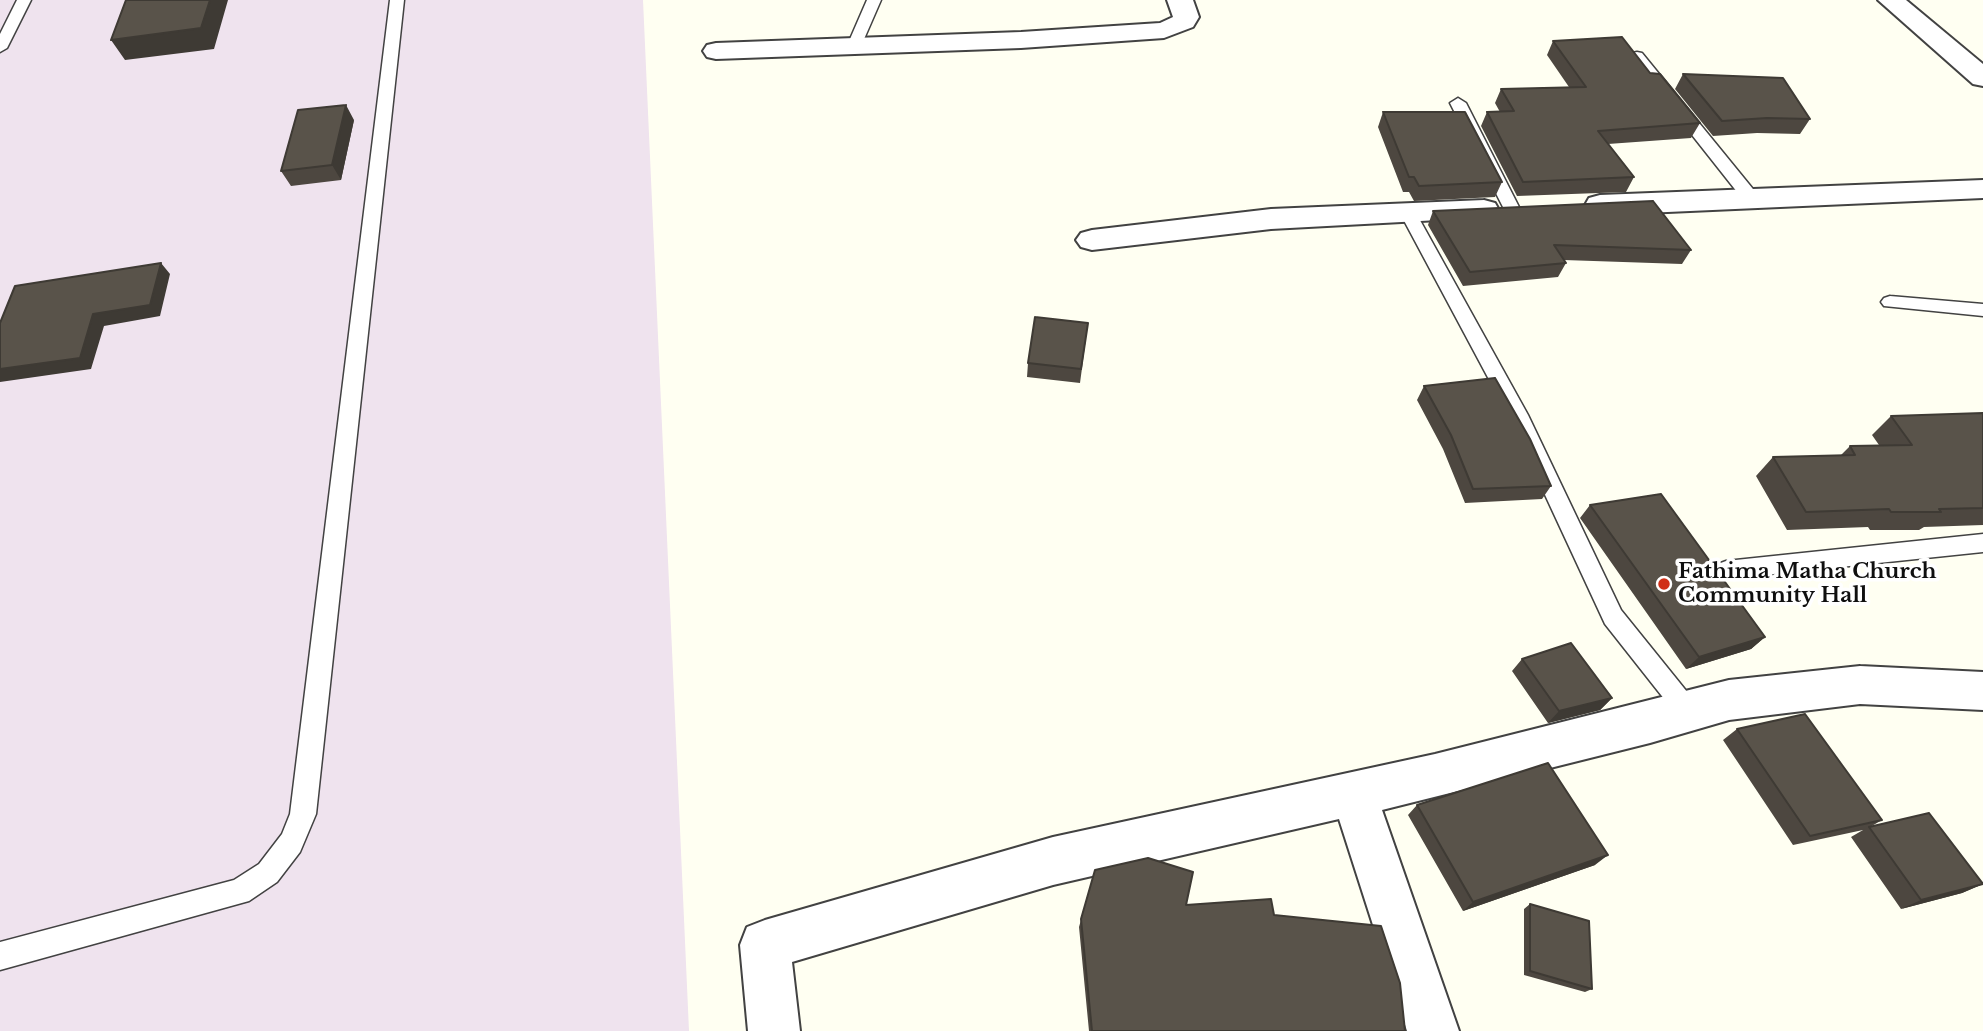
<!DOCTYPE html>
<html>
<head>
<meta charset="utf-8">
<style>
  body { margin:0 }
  canvas { display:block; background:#fffff2 }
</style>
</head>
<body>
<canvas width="1983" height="1031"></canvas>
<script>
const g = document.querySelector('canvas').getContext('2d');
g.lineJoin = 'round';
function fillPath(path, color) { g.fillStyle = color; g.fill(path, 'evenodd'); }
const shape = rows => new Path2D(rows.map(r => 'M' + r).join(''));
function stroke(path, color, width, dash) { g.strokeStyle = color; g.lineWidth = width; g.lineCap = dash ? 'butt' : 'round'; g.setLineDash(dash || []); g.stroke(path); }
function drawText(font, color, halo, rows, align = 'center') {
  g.font = font + ' "Libre Baskerville",serif'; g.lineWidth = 7; g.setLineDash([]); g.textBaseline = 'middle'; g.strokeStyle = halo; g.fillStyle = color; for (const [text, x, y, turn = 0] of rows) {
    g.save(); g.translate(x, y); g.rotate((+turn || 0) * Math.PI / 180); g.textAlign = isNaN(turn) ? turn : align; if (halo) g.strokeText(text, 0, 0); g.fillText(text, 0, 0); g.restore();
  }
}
const industrial = shape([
  [0,0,643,0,689,1031,0,1031]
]);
const service = shape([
  [17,0,31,0,7,48,0,52,0,34,17,0],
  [390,0,404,0,316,814,300,852,277,882,249,901,0,970,0,942,234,880,259,864,282,834,290,814,390,0],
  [867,0,881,0,861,46,854,50,849,49,847,46,867,0],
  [1637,52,1642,53,1757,194,1757,202,1745,202,1632,59,1632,53,1637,52],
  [1458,98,1466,103,1520,209,1518,213,1512,214,1504,209,1450,103,1458,98],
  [1408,208,1416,213,1528,415,1621,610,1696,703,1700,711,1696,719,1688,722,1680,719,1605,624,1508,415,1400,213,1408,208],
  [1890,296,1983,304,1983,316,1884,306,1881,302,1884,298,1890,296],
  [1983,534,1983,552,1726,579,1718,576,1715,570,1718,564,1726,561,1983,534]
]);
const minor = shape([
  [1167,0,1193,0,1199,17,1193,27,1164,38,1021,48,716,59,707,57,703,51,707,45,716,43,1021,32,1160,23,1173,17,1167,0],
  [1983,180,1983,198,1600,215,1589,212,1585,205,1589,198,1600,195,1983,180],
  [1484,200,1495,203,1499,210,1495,217,1271,229,1092,250,1081,247,1076,240,1081,233,1092,230,1271,209,1484,200],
  [1860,666,1983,672,1983,710,1860,704,1729,720,1650,743,1382,810,1459,1031,1407,1031,1339,819,1053,885,792,962,800,1031,748,1031,740,945,747,927,765,920,1053,837,1435,754,1729,680,1860,666]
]);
const tertiary = shape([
  [1878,0,1906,0,1983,64,1983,86,1973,84,1878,0]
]);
const wall = shape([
  [1553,41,1650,73,1700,123,1691,138,1608,144,1634,177,1626,192,1517,196,1481,126,1487,112,1500,112,1495,103,1501,89,1569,87,1547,55],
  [1683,74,1810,119,1800,134,1757,133,1713,136,1675,89],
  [1383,112,1502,182,1495,197,1414,201,1409,192,1403,192,1378,127],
  [354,120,341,180,291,186,281,171],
  [1433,211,1691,250,1682,264,1564,260,1566,263,1558,277,1463,286,1428,225],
  [1086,338,1080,383,1027,377,1028,363],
  [1424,386,1551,486,1542,499,1465,503,1443,449,1417,400],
  [1983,413,1983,525,1924,527,1919,530,1870,530,1868,527,1787,530,1756,476,1773,457,1841,455,1850,446,1879,445,1872,435,1891,416],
  [1590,505,1765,637,1751,649,1686,669,1580,518],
  [1522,659,1612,698,1600,710,1548,723,1512,671],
  [1737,729,1882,820,1870,827,1983,884,1962,893,1901,909,1851,837,1863,830,1793,845,1723,740],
  [1417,805,1595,865,1463,911,1408,815],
  [1095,870,1186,905,1274,915,1405,1031,1089,1031,1079,927],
  [1530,904,1592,989,1585,992,1524,975,1524,909]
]);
const shadedWall = shape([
  [210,0,228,0,214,49,125,60,111,40],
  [346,105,354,120,341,180,332,165],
  [161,263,170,274,160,316,104,326,91,369,0,382,0,369,93,314],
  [1765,637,1751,649,1686,669,1699,657],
  [1612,698,1600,710,1548,723,1559,711],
  [1608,855,1595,865,1463,911,1473,902],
  [1983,884,1962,893,1901,909,1921,900]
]);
const building = shape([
  [126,0,210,0,201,28,111,40,126,0],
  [1622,37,1650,73,1660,74,1700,123,1598,131,1634,177,1523,182,1487,112,1514,111,1501,89,1586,87,1553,41,1622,37],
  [1683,74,1783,78,1810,119,1767,118,1722,121,1683,74],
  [346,105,332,165,281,171,298,110,346,105],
  [1383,112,1465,112,1502,182,1419,186,1414,177,1409,177,1383,112],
  [1653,201,1691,250,1554,245,1566,263,1470,272,1433,211,1653,201],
  [161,263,150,305,93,314,80,358,0,369,0,323,15,286,161,263],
  [1035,317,1088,323,1081,369,1028,363,1035,317],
  [1495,378,1530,439,1551,486,1473,489,1451,435,1424,386,1495,378],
  [1983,413,1983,508,1939,509,1941,512,1891,512,1889,509,1806,512,1773,457,1855,455,1850,446,1912,445,1891,416,1983,413],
  [1661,494,1765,637,1699,657,1590,505,1661,494],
  [1571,643,1612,698,1559,711,1522,659,1571,643],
  [1805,714,1882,820,1810,836,1737,729,1805,714],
  [1548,763,1608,855,1473,902,1417,805,1548,763],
  [1929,813,1983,884,1921,900,1869,827,1929,813],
  [1148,858,1193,872,1186,905,1271,899,1274,915,1381,926,1400,983,1405,1031,1092,1031,1081,919,1095,870,1148,858],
  [1530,904,1589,921,1592,989,1530,971,1530,904]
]);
const markers = [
  [1664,584,7,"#d02e16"]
];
const poiNames = [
  ["Fathima Matha Church",1678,572],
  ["Community Hall",1678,596]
];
fillPath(industrial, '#efe3ee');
stroke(service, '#424242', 3);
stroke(minor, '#424242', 4);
stroke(tertiary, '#424242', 4);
fillPath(service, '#fff');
fillPath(minor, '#fff');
fillPath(tertiary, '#fff');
fillPath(wall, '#4d4740');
fillPath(shadedWall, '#3e3a34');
fillPath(building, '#59534a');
stroke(building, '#3e3a34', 2);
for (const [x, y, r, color] of markers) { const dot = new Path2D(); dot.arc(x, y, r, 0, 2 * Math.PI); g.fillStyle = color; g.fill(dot); stroke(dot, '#fff', 2.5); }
drawText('bold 21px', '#0f0f0f', '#fff', poiNames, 'left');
</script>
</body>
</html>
